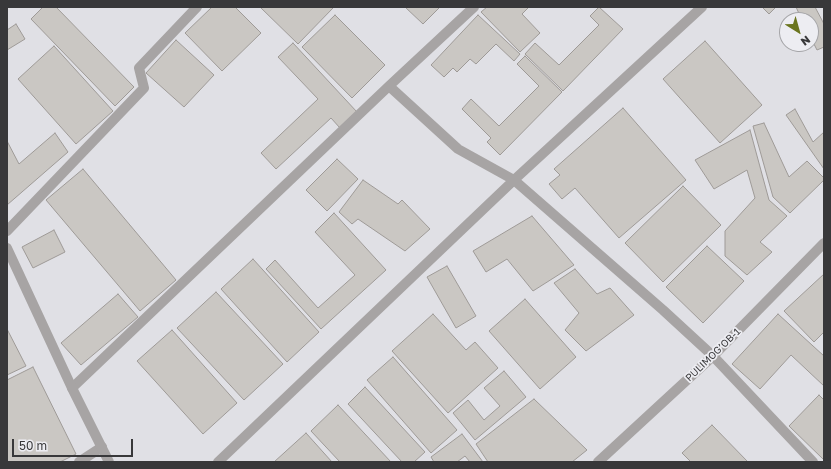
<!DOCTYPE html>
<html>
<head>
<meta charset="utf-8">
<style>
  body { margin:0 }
  #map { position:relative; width:831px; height:469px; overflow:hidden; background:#e0e0e5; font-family:"Golos Text",sans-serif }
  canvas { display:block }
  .frame { position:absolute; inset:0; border:8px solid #38383a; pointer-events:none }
  .north { position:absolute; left:779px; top:12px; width:40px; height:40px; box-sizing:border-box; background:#ededf2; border:1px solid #a5a5a8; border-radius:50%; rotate:143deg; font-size:11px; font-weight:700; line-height:16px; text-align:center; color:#38383a }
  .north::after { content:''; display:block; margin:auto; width:14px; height:18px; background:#6b751f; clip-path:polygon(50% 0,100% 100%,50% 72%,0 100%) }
  .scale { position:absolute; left:12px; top:439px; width:121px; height:18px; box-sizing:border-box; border:2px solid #38383a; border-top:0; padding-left:5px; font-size:12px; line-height:14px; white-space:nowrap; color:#38383a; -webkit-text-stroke:3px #ededf2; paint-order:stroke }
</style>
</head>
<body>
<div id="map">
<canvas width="831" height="469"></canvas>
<div class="frame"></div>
<div class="north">N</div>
<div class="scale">50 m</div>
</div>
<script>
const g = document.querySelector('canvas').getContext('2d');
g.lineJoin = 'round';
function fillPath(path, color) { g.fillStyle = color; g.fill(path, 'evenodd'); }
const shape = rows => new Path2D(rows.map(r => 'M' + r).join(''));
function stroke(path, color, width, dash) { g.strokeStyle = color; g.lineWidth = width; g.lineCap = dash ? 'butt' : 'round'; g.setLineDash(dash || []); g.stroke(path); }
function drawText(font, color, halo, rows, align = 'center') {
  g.font = font + ' "Golos Text",sans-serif'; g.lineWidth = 3.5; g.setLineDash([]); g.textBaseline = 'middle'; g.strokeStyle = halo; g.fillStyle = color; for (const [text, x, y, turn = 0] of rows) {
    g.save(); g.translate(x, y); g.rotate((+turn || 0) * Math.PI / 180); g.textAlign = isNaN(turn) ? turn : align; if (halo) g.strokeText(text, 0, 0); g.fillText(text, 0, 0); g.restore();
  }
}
const building = shape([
  [43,7,56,7,134,87,115,106,31,19,43,7],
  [212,7,235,7,261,33,222,71,185,33,212,7],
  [260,7,332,7,333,8,298,44,260,7],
  [405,7,440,7,423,24,405,7],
  [487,7,529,7,522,14,540,33,520,52,481,12,487,7],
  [599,7,623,29,563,91,525,54,535,43,559,65,599,25,590,16,599,7],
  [762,7,776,7,769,14,762,7],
  [796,7,815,7,824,24,824,47,817,50,811,38,811,20,802,20,796,7],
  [335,15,385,65,352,98,302,47,335,15],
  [478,15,520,54,514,61,496,44,476,64,470,59,457,72,453,68,444,77,431,65,478,15],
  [16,24,25,39,7,50,7,30,16,24],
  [176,40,214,75,184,107,146,73,176,40],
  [705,41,762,105,720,143,663,79,705,41],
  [293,43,357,112,340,128,331,118,276,169,261,153,318,99,278,57,293,43],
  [54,46,113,111,76,144,18,79,54,46],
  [525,56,562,92,500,155,487,142,491,138,462,109,471,99,499,126,539,86,517,64,525,56],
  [623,108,686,180,619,238,575,188,562,199,549,184,560,175,554,169,623,108],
  [795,109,813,142,824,132,824,169,786,115,795,109],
  [764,123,789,177,807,161,824,178,824,180,790,213,773,197,753,126,764,123],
  [750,130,769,200,787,216,760,242,772,252,747,275,725,256,725,231,755,198,747,170,714,189,695,160,750,130],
  [55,133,68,152,7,205,7,141,19,164,55,133],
  [337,159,358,179,327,211,306,190,337,159],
  [83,169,176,280,140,311,46,200,83,169],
  [363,180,398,204,402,200,430,229,405,251,358,219,352,224,339,212,363,180],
  [683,186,721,225,663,282,625,243,683,186],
  [334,213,386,270,321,329,266,269,275,260,318,308,355,275,315,232,334,213],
  [532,216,574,265,533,291,507,259,486,272,473,251,532,216],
  [54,230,65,252,33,268,22,247,54,230],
  [707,246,744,281,703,323,666,287,707,246],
  [253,259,319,332,287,362,221,289,253,259],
  [447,266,476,316,456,328,427,277,447,266],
  [575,269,597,294,610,288,634,315,586,351,565,330,579,313,554,283,575,269],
  [824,274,824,332,814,342,784,311,824,274],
  [216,292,283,364,244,400,177,328,216,292],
  [118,294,138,317,81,365,61,343,118,294],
  [525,299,576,357,540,389,489,331,525,299],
  [433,314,466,350,475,342,498,368,448,413,392,351,433,314],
  [778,314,824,356,824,386,791,355,760,389,732,364,778,314],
  [7,329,26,366,7,375,7,329],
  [172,330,237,403,203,434,137,361,172,330],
  [393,357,457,430,431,453,367,380,393,357],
  [33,367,76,454,60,462,7,462,7,380,33,367],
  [504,371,526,397,475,440,453,413,468,400,484,420,500,406,484,388,504,371],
  [365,387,425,452,414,462,402,462,348,404,365,387],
  [819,395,824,400,824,460,789,426,819,395],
  [534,399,587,450,572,462,488,462,476,444,534,399],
  [338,405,391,462,340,462,311,431,338,405],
  [712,425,748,462,691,462,682,453,712,425],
  [306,433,332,462,274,462,306,433],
  [462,434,483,462,470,462,465,456,457,462,434,462,431,457,462,434]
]);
const minor = shape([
  [389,86,458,149,514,180,663,310,713,356,813,462],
  [7,231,144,88,139,68,197,7],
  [72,388,389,86,474,7],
  [79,462,102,447],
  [218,462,514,180,702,7],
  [598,462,713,356,824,243]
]);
const tertiary = shape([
  [7,248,72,388,109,462]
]);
const streetNames = [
  ["PULIMOG’OB-1",713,355,-44]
];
fillPath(building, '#cac7c3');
stroke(building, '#9e9a97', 1);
stroke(minor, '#a7a4a4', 10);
stroke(tertiary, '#a7a4a4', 10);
drawText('10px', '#38383a', '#ededf2', streetNames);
</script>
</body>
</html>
